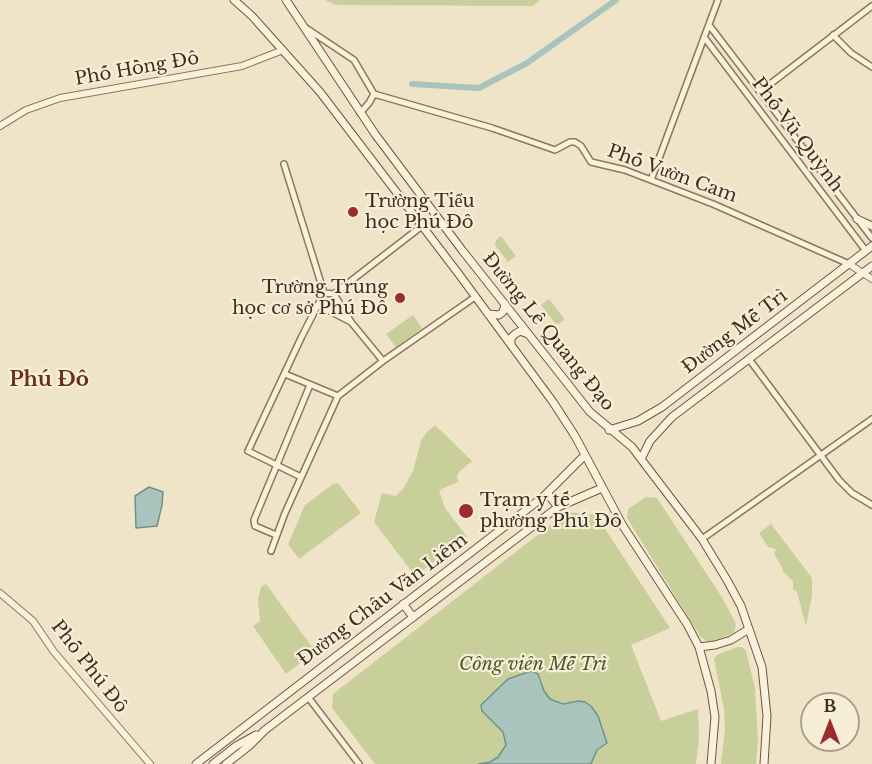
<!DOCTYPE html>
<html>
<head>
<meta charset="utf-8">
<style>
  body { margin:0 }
  #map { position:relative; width:872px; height:764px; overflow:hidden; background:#f0e4c8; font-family:"Libre Baskerville",serif }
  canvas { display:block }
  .north { position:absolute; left:800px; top:692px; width:60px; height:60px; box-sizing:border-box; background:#f7eed8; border:2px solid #ada18e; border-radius:50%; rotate:0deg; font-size:16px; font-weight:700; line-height:24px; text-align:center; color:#3d2e20 }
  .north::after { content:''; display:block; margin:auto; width:21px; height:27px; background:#9e2a2b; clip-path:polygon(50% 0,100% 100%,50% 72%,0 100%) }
</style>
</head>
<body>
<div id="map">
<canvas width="872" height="764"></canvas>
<div class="north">B</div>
</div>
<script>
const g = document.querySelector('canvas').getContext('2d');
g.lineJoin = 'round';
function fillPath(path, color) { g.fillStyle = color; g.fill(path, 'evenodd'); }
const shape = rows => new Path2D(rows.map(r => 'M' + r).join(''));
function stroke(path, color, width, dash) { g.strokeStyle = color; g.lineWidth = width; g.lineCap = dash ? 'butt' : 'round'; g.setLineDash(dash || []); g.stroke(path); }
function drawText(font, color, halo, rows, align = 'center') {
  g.font = font + ' "Libre Baskerville",serif'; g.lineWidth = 4.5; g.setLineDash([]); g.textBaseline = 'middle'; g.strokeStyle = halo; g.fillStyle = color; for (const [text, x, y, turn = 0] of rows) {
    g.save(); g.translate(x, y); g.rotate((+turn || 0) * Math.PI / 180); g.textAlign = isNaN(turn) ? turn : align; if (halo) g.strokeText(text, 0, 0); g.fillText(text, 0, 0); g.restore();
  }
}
const green = shape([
  [325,0,540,0,533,6,336,5],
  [501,236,516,256,508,262,495,245,496,240],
  [549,299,565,320,559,324,555,323,541,305],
  [413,315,422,328,396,347,386,334],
  [435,425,472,461,459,472,457,476,458,482,439,490,445,508,467,537,415,576,374,522,382,493,396,496,403,489,413,471,421,441,426,433],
  [338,483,361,513,299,559,288,544,305,505,333,484],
  [646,497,657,498,723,599,736,624,734,633,713,641,706,641,700,636,627,518,628,509],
  [567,512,596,515,670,628,631,645,661,721,698,709,699,738,696,764,375,764,332,708,333,694],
  [771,524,812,578,812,596,806,626,797,592,793,589,793,581,783,572,781,565,774,554,776,549,768,547,759,533],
  [266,584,315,651,286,674,253,626,260,621,258,600,261,587],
  [737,647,742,647,746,651,755,688,758,740,756,764,721,764,725,729,724,709,714,659,717,655]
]);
const water = shape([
  [149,487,163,492,162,505,157,526,136,528,135,496,149,487],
  [531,671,538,674,544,691,550,699,563,704,578,701,585,702,591,706,598,716,607,743,597,750,591,764,478,764,490,762,498,757,506,745,503,732,482,711,481,705,508,679,531,671]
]);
const canal = shape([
  [412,84,479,88,527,63,616,0]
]);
const minor = shape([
  [709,25,872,238],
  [306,28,354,60,374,94],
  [833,35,851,53,872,67],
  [704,37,866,251],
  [761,91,872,6],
  [374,94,492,128,555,150,570,142,575,142,581,146,591,162,625,170,713,204,849,264],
  [360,113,369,103,374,94],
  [284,164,324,293],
  [651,180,718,0],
  [324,293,334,294,422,226],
  [334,294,351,322,383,361],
  [318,305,351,322],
  [749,359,839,480,852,493,872,505],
  [285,374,338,396],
  [301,477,248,451,302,336,324,293],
  [276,535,255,526,254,520,310,385],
  [702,539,872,419],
  [271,551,285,513,338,396,383,361,475,297],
  [308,697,359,764]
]);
const tertiary = shape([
  [0,126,26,110,60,98,242,66,283,50],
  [849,264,872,279],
  [0,593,33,621,54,652,150,764]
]);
const secondary = shape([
  [234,0,252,16,320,92,458,273,553,402,575,436,623,526,687,624,699,647,711,691,715,717,711,764],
  [286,0,375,134,462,250,590,412,632,447,641,459,702,539,727,580,741,606,762,667,767,716,764,764],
  [857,219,872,226],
  [488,314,499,315,503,312,505,304],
  [511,344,511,338,515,334,520,331,528,334],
  [609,430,638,421,662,407,872,246],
  [641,459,650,441,672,417,872,266],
  [547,493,558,507],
  [403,604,413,617],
  [699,647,715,645,731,640,749,629],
  [196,764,543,497,584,456],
  [213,764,236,746,256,735],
  [226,764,249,746,265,730,558,507,602,488]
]);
const markers = [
  [353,212,6,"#9e2a2b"],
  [400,298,6,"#9e2a2b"],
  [466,511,8,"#9e2a2b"]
];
const streetNames = [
  ["Phố Hồng Đô",137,69,-10],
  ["Phố Vũ Quỳnh",797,135,53],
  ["Phố Vườn Cam",672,174,20],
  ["Đường Lê Quang Đạo",548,332,51],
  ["Đường Mễ Trì",735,332,-37],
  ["Đường Châu Văn Liêm",383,600,-37],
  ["Phố Phú Đô",89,667,52]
];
const poiNames = [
  ["Trường Tiểu",365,202],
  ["học Phú Đô",365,223],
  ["Trường Trung",388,288,"right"],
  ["học cơ sở Phú Đô",388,309,"right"],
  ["Trạm y tế",480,501],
  ["phường Phú Đô",480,522]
];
const parkNames = [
  ["Công viên Mễ Trì",533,665]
];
const neighbourhoodNames = [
  ["Phú Đô",49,380]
];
fillPath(green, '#c9cf9b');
fillPath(water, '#a9c4bc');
stroke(water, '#6f938a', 1.5);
stroke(canal, '#a9c4bc', 6);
stroke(minor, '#8d765c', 8);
stroke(tertiary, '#8d765c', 8);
stroke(secondary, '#6f573f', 9);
stroke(minor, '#faf1dc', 5);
stroke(tertiary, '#faf1dc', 6);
stroke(secondary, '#faf1dc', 7);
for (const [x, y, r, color] of markers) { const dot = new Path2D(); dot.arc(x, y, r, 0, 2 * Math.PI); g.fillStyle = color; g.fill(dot); stroke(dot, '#f7eed8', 2); }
drawText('18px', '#3d2e20', '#f7eed8', streetNames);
drawText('18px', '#3d2e20', '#f7eed8', poiNames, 'left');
drawText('italic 18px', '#4d5a26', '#f7eed8', parkNames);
drawText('bold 20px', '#6b2e1e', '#f7eed8', neighbourhoodNames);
</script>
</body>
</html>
